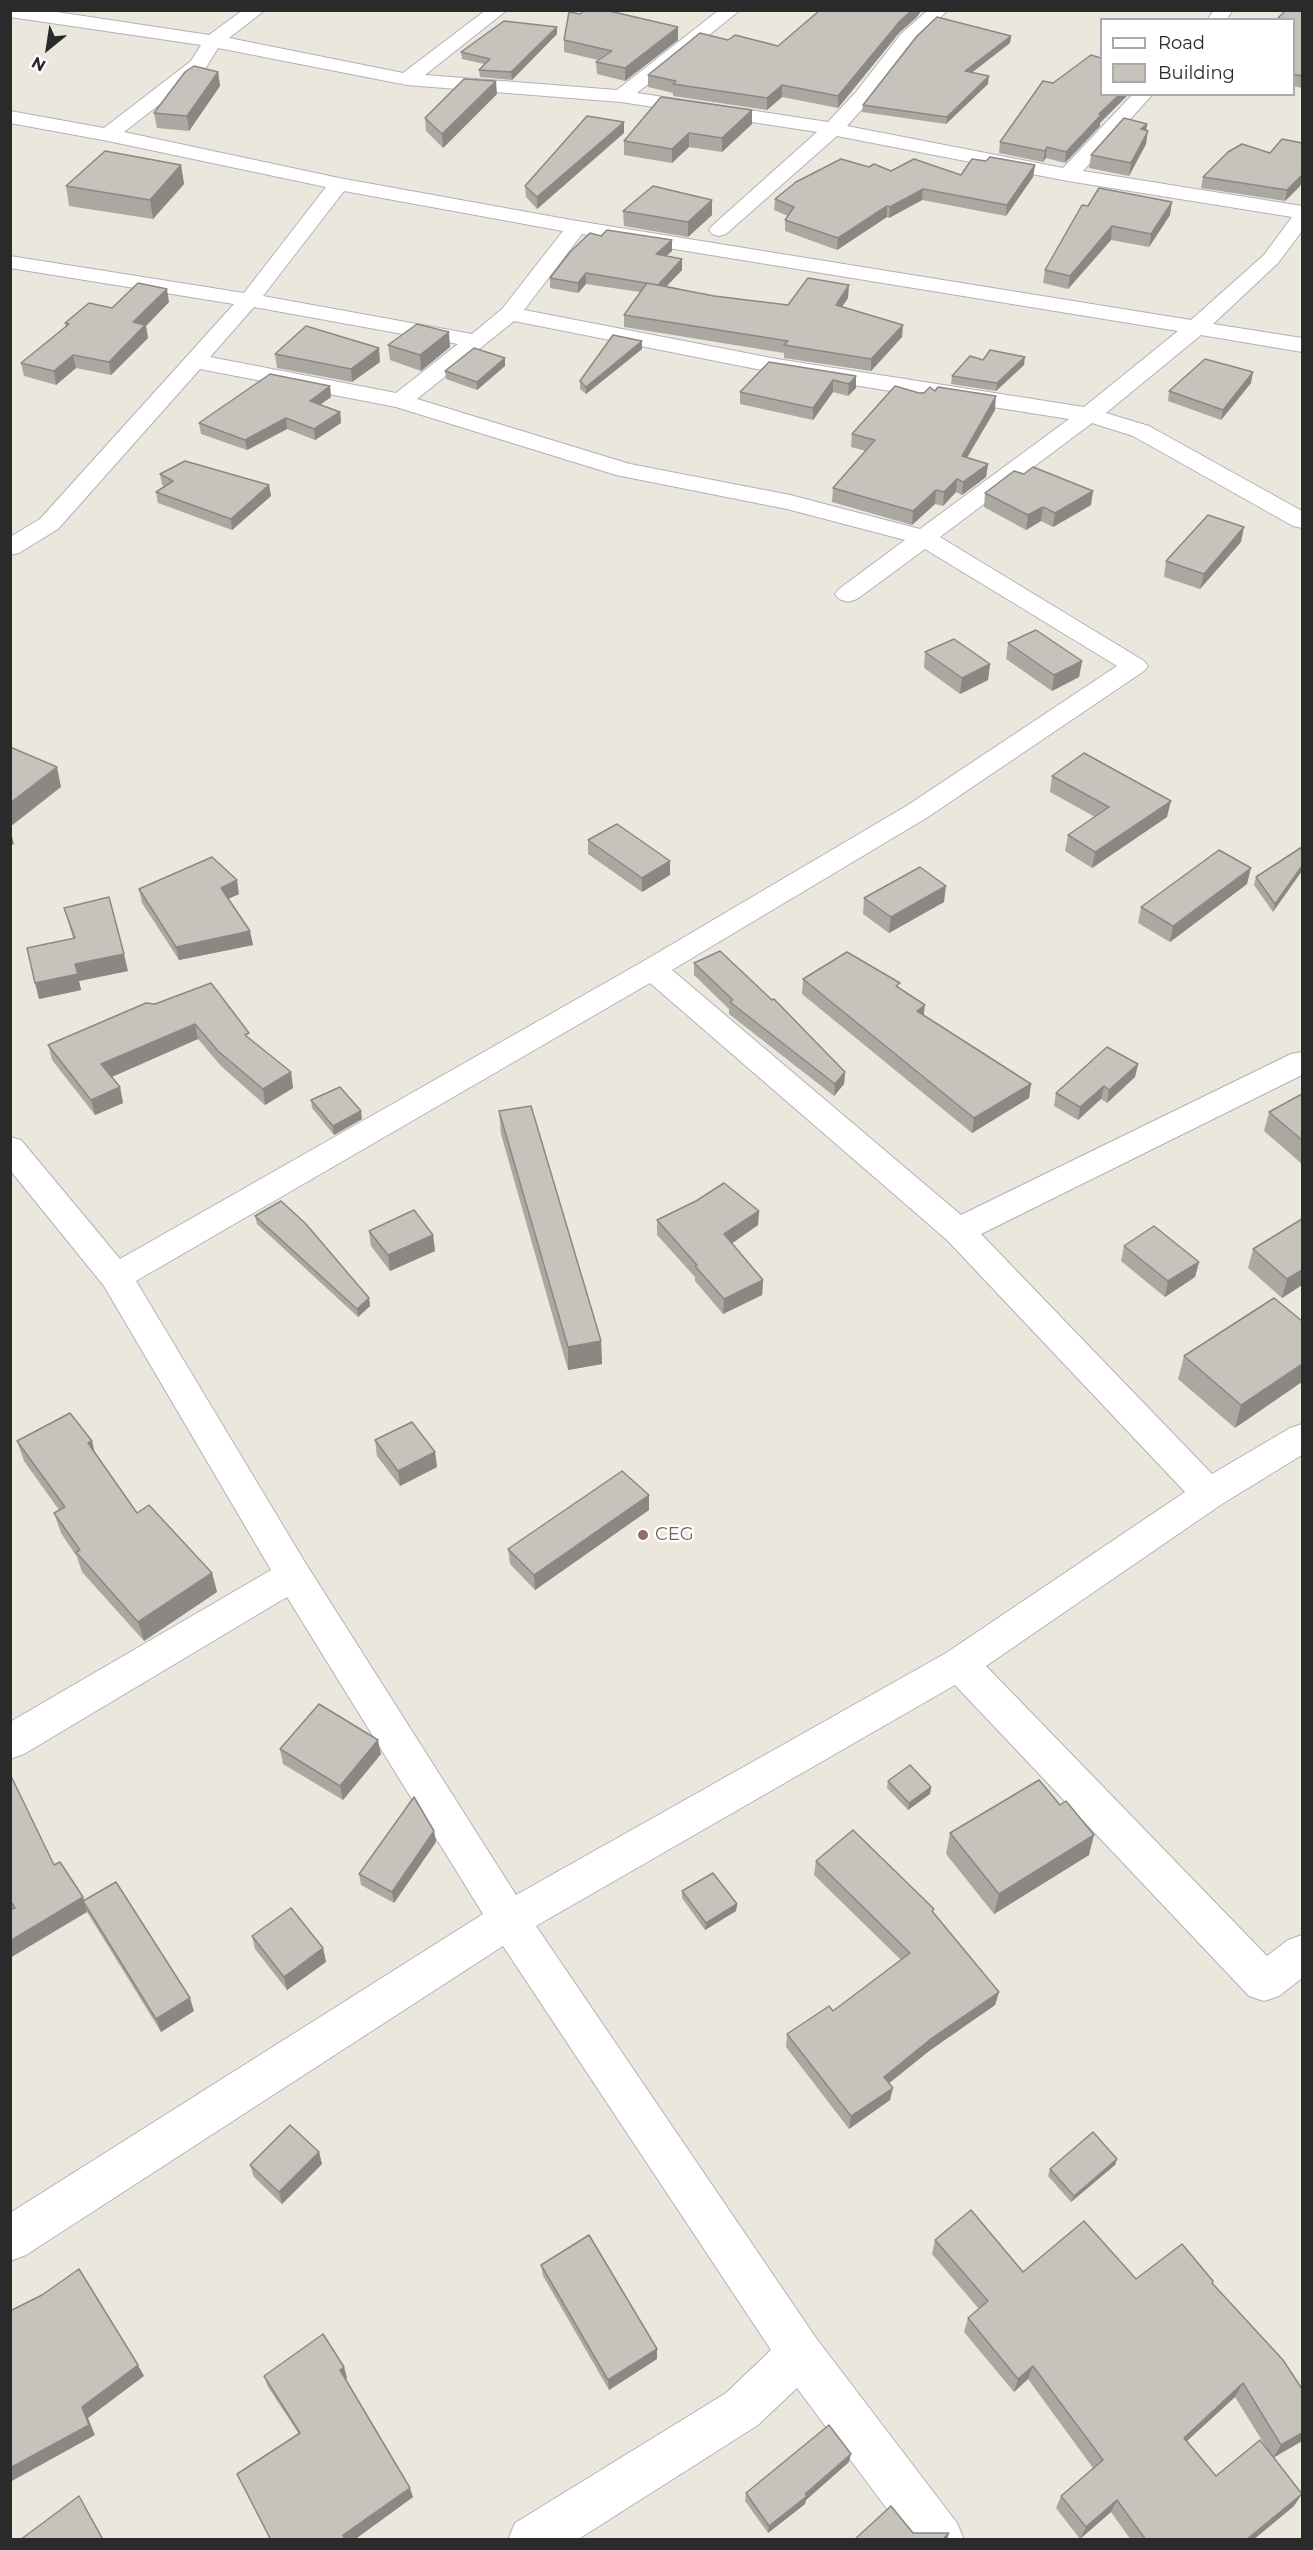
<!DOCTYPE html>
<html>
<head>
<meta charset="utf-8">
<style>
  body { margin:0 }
  #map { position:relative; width:1313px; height:2550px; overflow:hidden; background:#ebe7dd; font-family:Montserrat,sans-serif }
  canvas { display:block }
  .frame { position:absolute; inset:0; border:12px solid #2a2a2a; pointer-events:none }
  .legend { position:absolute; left:1100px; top:18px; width:195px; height:78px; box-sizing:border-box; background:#fff; border:2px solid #aaa; margin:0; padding:8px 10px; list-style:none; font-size:18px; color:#2a2a2a }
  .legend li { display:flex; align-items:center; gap:12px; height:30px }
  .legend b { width:30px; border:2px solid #aaa }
  .north { position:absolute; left:18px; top:18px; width:60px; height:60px; -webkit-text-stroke:4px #fff; paint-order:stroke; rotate:210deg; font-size:16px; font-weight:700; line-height:24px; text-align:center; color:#2a2a2a }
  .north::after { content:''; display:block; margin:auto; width:21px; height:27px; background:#2a2a2a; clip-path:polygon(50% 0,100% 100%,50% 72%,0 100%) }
</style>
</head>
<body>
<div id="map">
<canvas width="1313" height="2550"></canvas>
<div class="frame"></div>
<ul class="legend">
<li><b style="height:8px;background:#fff"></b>Road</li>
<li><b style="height:16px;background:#c7c3bc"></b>Building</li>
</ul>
<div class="north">N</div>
</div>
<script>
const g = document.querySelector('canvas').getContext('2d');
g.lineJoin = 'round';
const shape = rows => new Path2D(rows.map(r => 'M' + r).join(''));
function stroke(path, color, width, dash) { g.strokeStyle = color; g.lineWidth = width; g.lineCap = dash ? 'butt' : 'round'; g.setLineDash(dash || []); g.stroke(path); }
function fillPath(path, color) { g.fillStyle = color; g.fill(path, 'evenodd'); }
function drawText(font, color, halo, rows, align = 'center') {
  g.font = font + ' Montserrat,sans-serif'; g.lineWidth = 4.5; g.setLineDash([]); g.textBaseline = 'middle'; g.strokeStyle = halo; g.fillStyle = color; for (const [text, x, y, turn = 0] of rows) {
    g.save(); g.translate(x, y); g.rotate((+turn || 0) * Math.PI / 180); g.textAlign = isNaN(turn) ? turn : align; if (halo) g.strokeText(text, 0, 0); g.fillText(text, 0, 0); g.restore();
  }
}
const street = shape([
  [10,10,44,10,209,35,243,10,265,10,229,38,403,73,486,10,507,10,425,75,617,90,719,10,740,10,637,93,828,122,856,92,901,34,928,10,948,10,915,42,870,100,847,126,1063,168,1133,94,1153,94,1083,171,1302,206,1302,231,1278,263,1213,324,1302,338,1302,352,1201,335,1106,413,1149,426,1302,511,1302,528,1293,526,1133,436,1092,423,940,537,1144,661,1148,666,1144,671,928,817,672,970,961,1215,1291,1054,1302,1052,1302,1075,981,1234,1212,1474,1290,1428,1302,1424,1302,1455,1222,1504,986,1666,1267,1956,1288,1940,1302,1935,1302,1978,1279,1996,1264,2001,1249,1996,955,1685,536,1926,816,2338,957,2523,964,2540,910,2540,797,2388,758,2425,577,2540,508,2540,515,2523,726,2393,771,2350,503,1946,26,2255,10,2261,10,2213,483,1914,287,1597,24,1754,10,1759,10,1722,271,1570,104,1286,10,1170,10,1137,21,1140,120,1259,642,962,908,805,1117,666,925,549,857,599,848,602,839,599,835,594,839,589,905,540,787,509,616,475,396,407,200,369,58,529,19,553,10,555,10,537,40,519,234,304,10,268,10,256,244,293,326,187,108,141,10,123,10,111,104,128,191,61,201,45,10,17,10,10],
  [218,48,407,85,621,102,817,132,712,226,709,230,712,234,719,236,726,234,837,136,1068,181,1292,217,1264,255,1191,320,577,221,339,178,124,132,205,69,218,48],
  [344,191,563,231,502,309,472,334,263,296,344,191],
  [582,234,1178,331,1084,407,777,359,524,310,582,234],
  [254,307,458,344,396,393,210,357,254,307],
  [514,321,777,373,1069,419,920,529,790,495,630,464,417,399,514,321],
  [650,983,947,1240,1185,1492,946,1653,516,1895,306,1564,136,1281,650,983],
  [1214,10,1233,10,1226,20,1207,20,1214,10]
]);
const wall = shape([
  [1302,10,1302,88,1293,86,1293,20],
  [917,17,899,33,838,108,782,97,767,110,673,96,673,93,648,87,648,75,728,40,778,46],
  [557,34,512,80,480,77,479,70,484,64,462,59,461,52],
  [1011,36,1010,43,972,72,988,84,946,124,862,112,863,105],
  [564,40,678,40,625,81,597,74,596,62,598,60,564,52],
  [218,72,220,86,189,131,157,128,154,113],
  [497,94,443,148,426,131,425,118],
  [1100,123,1100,126,1065,163,1046,158,1043,162,999,153,1000,142],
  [752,124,722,152,689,147,672,163,624,155,624,141],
  [624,133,537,209,526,197,525,186],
  [1146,144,1129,176,1089,168,1091,155],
  [1270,153,1300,186,1285,201,1201,188,1203,177],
  [986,161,1035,165,1033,177,1006,216,922,200,889,218,887,217,837,250,785,231,785,220,788,216,774,210,775,199,891,171,961,175],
  [181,165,184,184,153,219,69,206,66,186],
  [1082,205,1170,215,1149,247,1111,240,1068,289,1043,283,1045,270],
  [623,211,712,215,688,237,624,226],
  [601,236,672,240,672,251,666,256,682,259,682,270,667,286,714,296,788,305,848,298,842,307,902,337,871,371,784,358,784,353,624,327,624,315,640,292,586,284,578,293,550,288,550,278],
  [169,302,146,326,148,338,111,375,76,368,56,385,24,376,21,363,66,327,65,323,112,308],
  [642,341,642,349,586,394,580,389,580,381],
  [388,345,450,347,421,371,390,360],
  [275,354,380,362,352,382,277,368],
  [505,358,505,366,477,390,446,379,445,371],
  [983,360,1024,365,996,391,951,384,952,376],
  [856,376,856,388,848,396,833,392,813,420,740,404,740,392],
  [1251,383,1221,420,1168,401,1169,391],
  [330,386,331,397,320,405,340,412,341,423,315,440,287,429,247,450,201,434,199,423],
  [935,391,995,410,967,458,988,464,986,477,962,495,956,492,943,506,935,504,912,525,832,502,833,488,866,451,851,447,852,434,919,393],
  [160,474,269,485,271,496,232,530,158,503,156,492,164,486,162,485],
  [985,493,1091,505,1053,527,1041,521,1026,530,984,507],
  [1241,542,1200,589,1164,577,1166,561],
  [1008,643,1082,661,1079,677,1052,691,1006,659],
  [925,652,990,664,988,680,960,694,924,668],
  [1052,776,1167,817,1092,868,1065,851,1068,835,1095,817,1050,792],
  [588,840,670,861,670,875,642,892,588,854],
  [1302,847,1273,912,1254,885,1256,877],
  [1247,884,1170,942,1138,923,1141,907],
  [139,889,239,894,228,899,250,931,253,945,179,960,142,903],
  [864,898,944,902,889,933,863,914],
  [64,908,128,971,79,981,81,990,39,999,73,938],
  [694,963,845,1072,844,1084,834,1096,729,1014,729,1009,694,975],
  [803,979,900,989,924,1016,1031,1084,1029,1098,972,1133,802,994],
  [146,1003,249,1038,291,1072,293,1088,265,1105,221,1066,198,1039,111,1077,120,1087,123,1103,95,1115,52,1060,48,1045],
  [1138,1064,1135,1077,1107,1103,1101,1099,1078,1120,1054,1106,1056,1093],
  [1302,1094,1302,1164,1264,1131,1269,1112],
  [311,1100,362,1119,334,1135,312,1108],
  [499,1111,601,1341,602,1364,568,1370,501,1134],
  [759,1211,758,1225,732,1243,763,1280,762,1295,723,1314,695,1281,695,1277,657,1235,657,1220],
  [255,1216,369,1298,370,1306,358,1317,257,1224],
  [369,1231,433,1235,435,1251,390,1271,371,1246],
  [1124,1246,1199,1262,1195,1277,1165,1297,1121,1261],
  [1253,1249,1302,1285,1282,1298,1248,1268],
  [1274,1298,1235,1428,1178,1379,1184,1356],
  [375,1440,435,1452,437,1467,400,1486,377,1456],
  [17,1441,95,1454,137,1513,212,1573,217,1592,144,1641,82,1572,77,1557,61,1533,54,1513,59,1510,24,1461],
  [649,1510,535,1590,510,1564,508,1549],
  [280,1749,381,1754,343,1800,283,1764],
  [10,1774,54,1865,84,1900,194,2011,161,2032,87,1912,13,1909,10,1904],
  [888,1781,931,1787,930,1794,908,1810,887,1788],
  [434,1831,436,1842,394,1903,361,1885,359,1874],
  [950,1833,1089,1855,994,1914,946,1854],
  [816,1861,933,1913,999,1992,995,2005,929,2051,889,2083,890,2100,849,2129,786,2047,787,2034,833,2011,901,1960,814,1875],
  [682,1891,737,1904,736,1911,705,1930,682,1898],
  [252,1936,323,1948,326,1962,287,1990,255,1949],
  [319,2152,322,2164,282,2204,254,2177,250,2165],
  [1117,2159,1115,2165,1071,2202,1048,2176,1050,2169],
  [935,2240,1023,2272,1212,2283,1302,2389,1302,2441,1274,2457,1294,2506,1253,2540,1131,2540,1111,2512,1080,2539,1056,2508,1061,2496,1093,2468,1028,2379,1014,2392,964,2332,968,2318,979,2309,932,2254],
  [1235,2397,1268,2450,1216,2476,1187,2441],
  [541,2265,657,2359,609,2390,543,2276],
  [344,2367,347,2378,345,2379,413,2497,354,2540,270,2540,237,2474,299,2434,268,2387,264,2376],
  [849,2462,806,2500,805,2504,768,2533,745,2501,746,2493]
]);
const shadedWall = shape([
  [912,10,922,10,917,17,899,33,838,108,838,96,900,21],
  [557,27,557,34,512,80,511,72],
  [678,27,678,40,625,81,625,68],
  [1011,36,1010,43,965,78,965,71],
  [218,72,220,86,189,131,187,116],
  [989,76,988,84,946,124,947,117],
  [496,81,497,94,443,148,442,134],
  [782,85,782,97,767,110,767,98],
  [1120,94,1129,94,1100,123,1100,126,1065,163,1066,152,1099,114],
  [752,110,752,124,722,152,722,138],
  [624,122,624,133,537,209,537,197],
  [1147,124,1146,135,1148,131,1146,144,1129,176,1131,163,1141,129],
  [689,133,689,147,672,163,672,149],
  [1047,147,1046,158,1043,162,1045,151],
  [181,165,184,184,153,219,150,200],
  [1035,165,1033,177,1006,216,1007,205],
  [1302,175,1302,182,1300,186,1285,201,1287,190],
  [923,189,922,200,889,218,890,207],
  [712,200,712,215,688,237,688,222],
  [1172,202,1170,215,1149,247,1151,234],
  [887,206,887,217,837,250,838,238],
  [1112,226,1111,240,1068,289,1070,276],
  [672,240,672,251,656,265,656,254],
  [682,259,682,270,658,295,658,285],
  [586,273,586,284,578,293,578,283],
  [849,285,848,298,835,317,836,305],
  [167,289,169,302,146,326,148,338,111,375,109,362,133,322],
  [903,325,902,337,871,371,871,359],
  [449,332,450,347,421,371,420,355],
  [642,341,642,349,586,394,586,387],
  [379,348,380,362,352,382,351,369],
  [73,355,76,368,56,385,54,371],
  [1025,357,1024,365,996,391,997,383],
  [505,358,505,366,477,390,477,382],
  [1253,372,1251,383,1221,420,1223,410],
  [856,376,856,388,848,396,849,384],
  [833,380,833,392,813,420,813,408],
  [330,386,331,397,311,411,310,401],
  [996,396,995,410,960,469,962,456],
  [340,412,341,423,315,440,314,429],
  [286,418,287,429,247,450,245,440],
  [988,464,986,477,962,495,963,482],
  [957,479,956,492,943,506,944,492],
  [269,485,271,496,232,530,231,519],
  [936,490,935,504,912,525,913,511],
  [1093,491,1091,505,1053,527,1055,513],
  [1043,507,1041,521,1026,530,1028,515],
  [1244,527,1241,542,1200,589,1204,574],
  [1082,661,1079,677,1052,691,1054,675],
  [990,664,988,680,960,694,962,678],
  [57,767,61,787,10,827,10,803],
  [1171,801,1167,817,1092,868,1095,852],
  [10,829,14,844,10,846],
  [670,861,670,875,642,892,642,878],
  [1302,866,1302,871,1273,912,1275,904],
  [1251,868,1247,884,1170,942,1173,926],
  [237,880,239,894,223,901,221,888],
  [946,886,944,902,889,933,891,917],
  [250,931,253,945,179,960,176,947],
  [124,954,128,971,79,981,81,990,39,999,35,983,75,964],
  [925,1005,923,1020,917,1011],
  [195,1024,198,1039,105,1080,101,1064],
  [1138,1064,1135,1077,1107,1103,1109,1090],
  [291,1072,293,1088,265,1105,263,1089],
  [845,1072,844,1084,834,1096,835,1084],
  [1031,1084,1029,1098,972,1133,974,1118],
  [1104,1086,1101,1099,1078,1120,1080,1107],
  [120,1087,123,1103,95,1115,91,1100],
  [361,1111,362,1119,334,1135,333,1126],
  [759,1211,758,1225,724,1249,724,1234],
  [433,1235,435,1251,390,1271,388,1255],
  [1199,1262,1195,1277,1165,1297,1168,1281],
  [1302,1270,1302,1285,1282,1298,1287,1279],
  [763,1280,762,1295,723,1314,724,1299],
  [369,1298,370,1306,358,1317,357,1309],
  [601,1341,602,1364,568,1370,568,1347],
  [1302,1364,1302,1382,1235,1428,1241,1405],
  [92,1441,97,1461,88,1443],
  [435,1452,437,1467,400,1486,398,1471],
  [649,1495,649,1510,535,1590,534,1575],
  [212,1573,217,1592,144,1641,138,1622],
  [378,1740,381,1754,343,1800,340,1786],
  [931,1787,930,1794,908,1810,909,1803],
  [434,1831,436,1842,394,1903,392,1892],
  [1094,1835,1089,1855,994,1914,999,1894],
  [83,1897,87,1907,83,1901,87,1912,10,1958,10,1941],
  [737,1904,736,1911,705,1930,706,1923],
  [323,1948,326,1962,287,1990,284,1977],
  [999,1992,995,2005,929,2051,882,2089,884,2077,932,2038],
  [190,1998,194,2011,161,2032,156,2019],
  [893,2088,890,2100,849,2129,851,2116],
  [319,2152,322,2164,282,2204,279,2192],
  [1117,2159,1115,2165,1071,2202,1074,2196],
  [657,2349,657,2359,609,2390,608,2380],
  [138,2365,144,2376,88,2418,95,2435,10,2482,10,2468,82,2407],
  [1033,2366,1028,2379,1014,2392,1018,2379],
  [344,2367,347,2378,343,2381,340,2370],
  [1243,2383,1235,2397,1177,2450,1184,2438],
  [1302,2433,1302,2441,1273,2458,1281,2445],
  [851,2454,849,2462,806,2500,805,2504,768,2533,769,2526],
  [410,2488,413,2497,354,2540,344,2540,343,2535],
  [1302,2494,1294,2506,1253,2540,1246,2540],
  [79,2496,86,2508,104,2540,103,2540],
  [1117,2500,1111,2512,1080,2539,1086,2527],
  [949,2533,947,2540,942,2540]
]);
const building = shape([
  [585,10,605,10,678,27,625,68,596,62,612,51,564,40,569,12,580,14,585,10],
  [820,10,912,10,900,21,838,96,782,85,767,98,673,84,676,81,648,75,700,33,728,40,735,35,778,46,820,10],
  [1286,10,1302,10,1302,76,1293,74,1293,20,1276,20,1286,10],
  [937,17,1011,36,965,71,989,76,947,117,863,105,917,36,937,17],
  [504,21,557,27,511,72,479,70,490,59,461,52,504,21],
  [1091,55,1101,58,1101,94,1120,94,1099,114,1101,115,1066,152,1047,147,1045,151,1000,142,1043,81,1053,83,1091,55],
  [194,66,218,72,187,116,154,113,185,72,194,66],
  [464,79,496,81,442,134,425,118,464,79],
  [661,97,752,110,722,138,689,133,672,149,624,141,661,97],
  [587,116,624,122,537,197,525,186,587,116],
  [1124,118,1147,124,1141,129,1148,131,1131,163,1091,155,1124,118],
  [1282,139,1302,143,1302,175,1287,190,1203,177,1228,152,1242,144,1270,153,1282,139],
  [105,151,181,165,150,200,66,186,105,151],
  [990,157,1035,165,1007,205,923,189,890,207,887,206,838,238,785,220,794,207,775,199,796,182,841,159,869,167,874,164,891,171,914,159,961,175,972,159,986,161,990,157],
  [653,186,712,200,688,222,623,211,653,186],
  [1099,188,1172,202,1151,234,1112,226,1070,276,1045,270,1082,205,1088,206,1099,188],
  [607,230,672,240,656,254,682,259,658,285,586,273,578,283,550,278,570,252,590,233,601,236,607,230],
  [808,278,849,285,836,305,903,325,871,359,784,345,788,341,624,315,647,283,714,296,788,305,808,278],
  [138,283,167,289,133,322,145,325,109,362,73,355,54,371,21,363,69,324,65,323,89,303,112,308,138,283],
  [417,324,449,332,420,355,388,345,417,324],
  [306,326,379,348,351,369,275,354,306,326],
  [613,335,642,341,586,387,580,381,613,335],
  [474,348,505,358,477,382,445,371,474,348],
  [990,350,1025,357,997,383,952,376,970,356,983,360,990,350],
  [1205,359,1253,372,1223,410,1169,391,1205,359],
  [769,362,856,376,849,384,833,380,813,408,740,392,769,362],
  [270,374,330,386,310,401,340,412,314,429,286,418,245,440,199,423,270,374],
  [895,386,919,393,924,393,930,387,935,391,938,387,996,396,962,456,988,464,963,482,957,479,944,492,936,490,913,511,833,488,875,440,852,434,895,386],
  [185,461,269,485,231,519,156,492,173,481,160,474,185,461],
  [1033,467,1093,491,1055,513,1043,507,1028,515,985,493,1014,471,1024,474,1033,467],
  [1208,515,1244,527,1204,574,1166,561,1208,515],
  [1036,630,1082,661,1054,675,1008,643,1036,630],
  [954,639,990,664,962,678,925,652,954,639],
  [10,747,57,767,10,803,10,747],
  [1084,753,1171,801,1095,852,1068,835,1109,807,1052,776,1084,753],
  [617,824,670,861,642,878,588,840,617,824],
  [1302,847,1302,866,1275,904,1256,877,1302,847],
  [1219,850,1251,868,1173,926,1141,907,1219,850],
  [212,857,237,880,221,888,250,931,176,947,139,889,212,857],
  [920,867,946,886,891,917,864,898,920,867],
  [109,897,124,954,75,964,78,974,35,983,27,948,75,938,64,908,109,897],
  [720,951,772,1000,774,999,845,1072,835,1084,730,1002,733,1000,694,963,720,951],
  [847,952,900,983,896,986,925,1005,917,1011,1031,1084,974,1118,803,979,847,952],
  [211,983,249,1033,245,1035,291,1072,263,1089,218,1051,195,1024,101,1064,120,1087,91,1100,48,1045,146,1003,155,1004,211,983],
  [1107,1047,1138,1064,1109,1090,1104,1086,1080,1107,1056,1093,1107,1047],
  [340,1087,361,1111,333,1126,311,1100,340,1087],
  [1302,1094,1302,1140,1269,1112,1302,1094],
  [531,1106,601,1341,568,1347,499,1111,531,1106],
  [724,1183,759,1211,724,1234,763,1280,724,1299,695,1266,697,1265,657,1220,696,1201,724,1183],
  [281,1201,306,1224,369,1298,357,1309,255,1216,281,1201],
  [414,1210,433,1235,388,1255,369,1231,414,1210],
  [1302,1219,1302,1270,1287,1279,1253,1249,1302,1219],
  [1154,1226,1199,1262,1168,1281,1124,1246,1154,1226],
  [1274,1298,1302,1321,1302,1364,1241,1405,1184,1356,1274,1298],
  [70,1413,92,1441,88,1443,137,1513,149,1505,212,1573,138,1622,76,1552,80,1550,54,1513,65,1507,17,1441,70,1413],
  [412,1422,435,1452,398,1471,375,1440,412,1422],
  [622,1471,649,1495,534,1575,508,1549,622,1471],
  [319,1704,378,1740,340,1786,280,1749,319,1704],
  [910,1765,931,1787,909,1803,888,1781,910,1765],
  [10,1774,54,1865,60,1862,83,1897,10,1941,10,1910,15,1908,10,1900,10,1774],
  [1039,1780,1060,1805,1066,1801,1094,1835,999,1894,950,1833,1039,1780],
  [414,1797,434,1831,392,1892,359,1874,414,1797],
  [853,1830,934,1909,932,1911,999,1992,932,2038,884,2077,893,2088,851,2116,787,2034,829,2006,833,2011,910,1953,816,1861,853,1830],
  [713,1873,737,1904,706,1923,682,1891,713,1873],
  [116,1882,190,1998,156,2019,83,1901,116,1882],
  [291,1908,323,1948,284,1977,252,1936,291,1908],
  [290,2125,319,2152,279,2192,250,2165,290,2125],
  [1093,2132,1117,2159,1074,2196,1050,2169,1093,2132],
  [971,2210,1023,2272,1084,2221,1136,2279,1182,2244,1213,2281,1212,2283,1283,2360,1302,2389,1302,2433,1281,2445,1243,2383,1184,2438,1216,2476,1260,2440,1302,2494,1246,2540,1146,2540,1117,2500,1086,2527,1061,2496,1103,2460,1033,2366,1018,2379,968,2318,988,2301,935,2240,971,2210],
  [589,2235,657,2349,608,2380,541,2265,589,2235],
  [79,2269,138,2365,82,2407,89,2425,10,2468,10,2311,42,2295,79,2269],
  [323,2334,344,2367,340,2370,410,2488,343,2535,345,2540,271,2540,237,2474,300,2433,264,2376,323,2334],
  [829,2425,851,2454,805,2494,807,2496,769,2526,746,2493,829,2425],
  [79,2496,103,2540,20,2540,79,2496],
  [891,2506,913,2533,949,2533,942,2540,854,2540,891,2506]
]);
const markers = [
  [643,1535,6,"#8d6e63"]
];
const educationNames = [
  ["CEG",655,1535]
];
stroke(street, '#b0b1bd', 2);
fillPath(street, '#fff');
fillPath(wall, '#aba8a2');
fillPath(shadedWall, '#8b8884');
fillPath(building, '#c7c3bc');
stroke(building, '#8b8884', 1.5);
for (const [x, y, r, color] of markers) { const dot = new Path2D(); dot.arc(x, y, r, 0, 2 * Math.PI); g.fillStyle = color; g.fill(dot); stroke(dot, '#fff', 2); }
drawText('18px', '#785e54', '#fff', educationNames, 'left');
</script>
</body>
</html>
